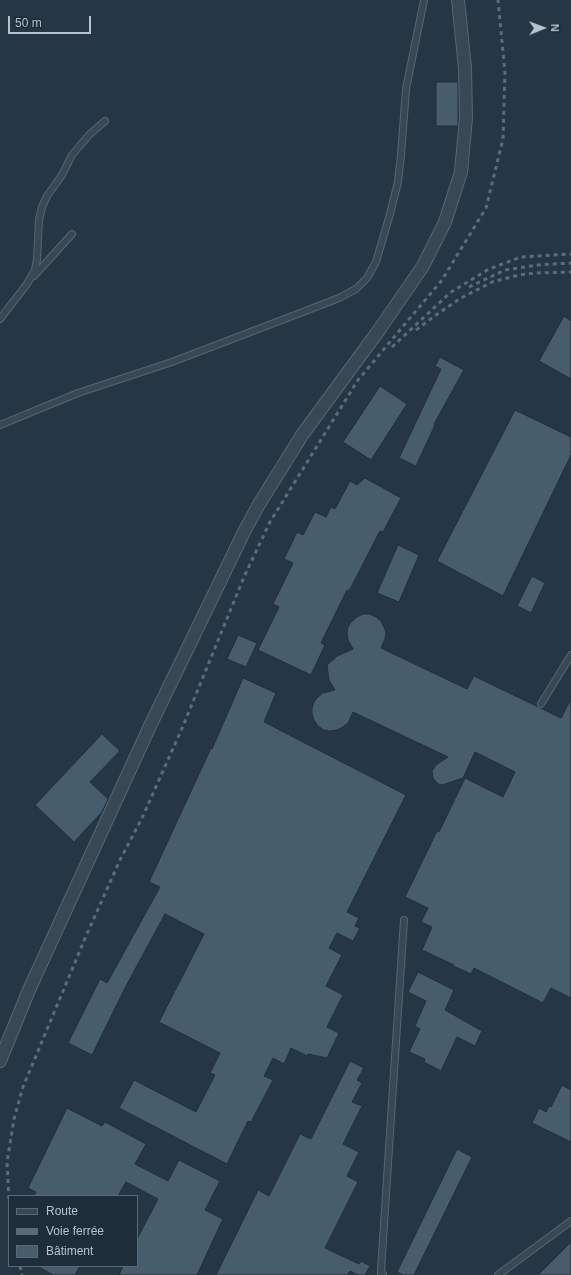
<!DOCTYPE html>
<html>
<head>
<meta charset="utf-8">
<style>
  body { margin:0 }
  #map { position:relative; width:571px; height:1275px; overflow:hidden; background:#253745; font-family:Helvetica,sans-serif }
  canvas { display:block }
  .legend { position:absolute; left:8px; top:1195px; width:130px; height:72px; box-sizing:border-box; background:#1e2d3a; border:1px solid #5b6975; margin:0; padding:5px 7px; list-style:none; font-size:12px; color:#b7c3ce }
  .legend li { display:flex; align-items:center; gap:8px; height:20px }
  .legend b { width:20px; border:1px solid #5b6975 }
  .north { position:absolute; left:523px; top:8px; width:40px; height:40px; -webkit-text-stroke:3px #1e2d3a; paint-order:stroke; rotate:89deg; font-size:11px; font-weight:700; line-height:16px; text-align:center; color:#b7c3ce }
  .north::after { content:''; display:block; margin:auto; width:14px; height:18px; background:#b7c3ce; clip-path:polygon(50% 0,100% 100%,50% 72%,0 100%) }
  .scale { position:absolute; left:8px; top:16px; width:83px; height:18px; box-sizing:border-box; border:2px solid #b7c3ce; border-top:0; padding-left:5px; font-size:12px; line-height:14px; white-space:nowrap; color:#b7c3ce; -webkit-text-stroke:3px #1e2d3a; paint-order:stroke }
</style>
</head>
<body>
<div id="map">
<canvas width="571" height="1275"></canvas>
<ul class="legend">
<li><b style="height:5px;background:#394855"></b>Route</li>
<li><b style="height:5px;background:#5b6d7c"></b>Voie ferrée</li>
<li><b style="height:11px;background:#485d6c"></b>Bâtiment</li>
</ul>
<div class="north">N</div>
<div class="scale">50 m</div>
</div>
<script>
const g = document.querySelector('canvas').getContext('2d');
g.lineJoin = 'round';
function fillPath(path, color) { g.fillStyle = color; g.fill(path, 'evenodd'); }
const shape = rows => new Path2D(rows.map(r => 'M' + r).join(''));
function stroke(path, color, width, dash) { g.strokeStyle = color; g.lineWidth = width; g.lineCap = dash ? 'butt' : 'round'; g.setLineDash(dash || []); g.stroke(path); }
const building = shape([
  [436,82,458,82,458,126,436,126,436,82],
  [564,316,571,321,571,379,539,361,564,316],
  [440,357,464,370,434,424,435,425,416,466,399,458,441,369,435,366,440,357],
  [380,386,407,404,371,460,343,442,380,386],
  [515,410,571,437,571,455,503,596,437,561,515,410],
  [365,478,401,498,383,532,380,531,349,591,347,590,321,643,325,645,311,675,258,650,279,607,273,604,293,563,284,559,297,532,303,535,315,512,326,517,331,507,335,509,350,481,357,485,365,478],
  [398,545,419,555,399,602,377,593,398,545],
  [532,576,545,583,531,613,517,606,532,576],
  [363,614,370,614,376,617,381,621,384,627,386,633,385,639,381,648,467,689,474,676,561,718,571,699,571,998,551,988,543,1003,474,968,471,974,453,966,454,965,422,950,432,927,421,922,428,908,405,897,437,831,439,832,465,778,503,797,515,772,475,752,463,778,442,785,438,784,433,778,432,771,436,765,448,757,353,712,348,723,343,727,337,730,330,731,324,730,318,726,314,720,312,714,312,708,314,702,318,697,323,693,335,690,329,680,327,665,337,656,353,649,348,640,347,633,348,627,352,621,357,617,363,614],
  [238,635,257,643,246,667,227,659,238,635],
  [243,678,276,693,264,722,406,795,347,912,359,918,355,926,360,928,353,941,337,933,329,948,342,955,326,986,343,995,327,1027,339,1033,327,1058,308,1054,307,1056,291,1048,284,1064,273,1058,264,1076,273,1080,251,1122,248,1121,227,1164,119,1108,134,1080,196,1112,215,1075,210,1073,220,1053,159,1022,204,934,165,914,126,986,92,1055,68,1043,100,979,107,983,160,887,149,882,211,748,212,749,243,678],
  [102,734,120,751,90,782,108,799,102,812,74,842,35,805,102,734],
  [418,972,454,990,445,1010,482,1031,475,1046,457,1037,441,1071,424,1062,425,1059,409,1052,420,1029,415,1026,426,1001,408,992,418,972],
  [350,1061,364,1068,357,1080,362,1083,352,1102,362,1106,343,1144,359,1152,347,1176,358,1182,325,1248,359,1264,361,1261,370,1266,365,1275,358,1275,350,1271,347,1275,216,1275,258,1190,269,1196,300,1134,311,1139,350,1061],
  [562,1085,571,1090,571,1142,532,1123,539,1108,546,1112,549,1106,551,1107,562,1085],
  [67,1108,102,1126,105,1122,146,1144,135,1164,168,1181,179,1160,220,1181,205,1210,223,1219,197,1275,119,1275,123,1266,137,1266,137,1239,158,1199,126,1182,118,1196,34,1196,36,1192,28,1188,67,1108],
  [457,1149,472,1157,414,1275,403,1275,397,1272,457,1149],
  [571,1242,571,1275,538,1275,571,1242],
  [37,1266,80,1266,75,1275,53,1275,37,1266]
]);
const lane = shape([
  [34,276,72,234],
  [0,319,27,284,35,270,37,259,39,220,42,207,47,196,62,175,72,155,89,135,105,121],
  [0,425,78,393,172,362,308,310,339,298,356,289,367,278,376,262,390,214,398,182,401,155,406,89,424,0],
  [541,704,571,655],
  [381,1270,404,920],
  [381,1275,381,1270,383,1275],
  [498,1275,571,1221]
]);
const street = shape([
  [0,1061,29,990,150,726,244,532,258,506,302,435,379,330,423,266,445,222,461,172,466,118,465,68,458,0]
]);
const rail = shape([
  [469,287,505,270,538,265,571,263],
  [416,330,436,315,461,298,492,282,519,275,536,273,571,272],
  [392,347,451,292,489,269,521,257,571,254],
  [9,1199,7,1162,14,1119,23,1087,86,936,120,860,143,816,183,726,244,577,270,522,358,380,442,280,486,208,503,139,505,73,498,0],
  [20,1266,22,1275]
]);
fillPath(building, '#485d6c');
stroke(building, '#202f3c', 1);
stroke(lane, '#586672', 8);
stroke(street, '#586672', 14);
stroke(lane, '#394855', 6);
stroke(street, '#394855', 12);
stroke(rail, '#5b6d7c', 3, [4, 4]);
</script>
</body>
</html>
